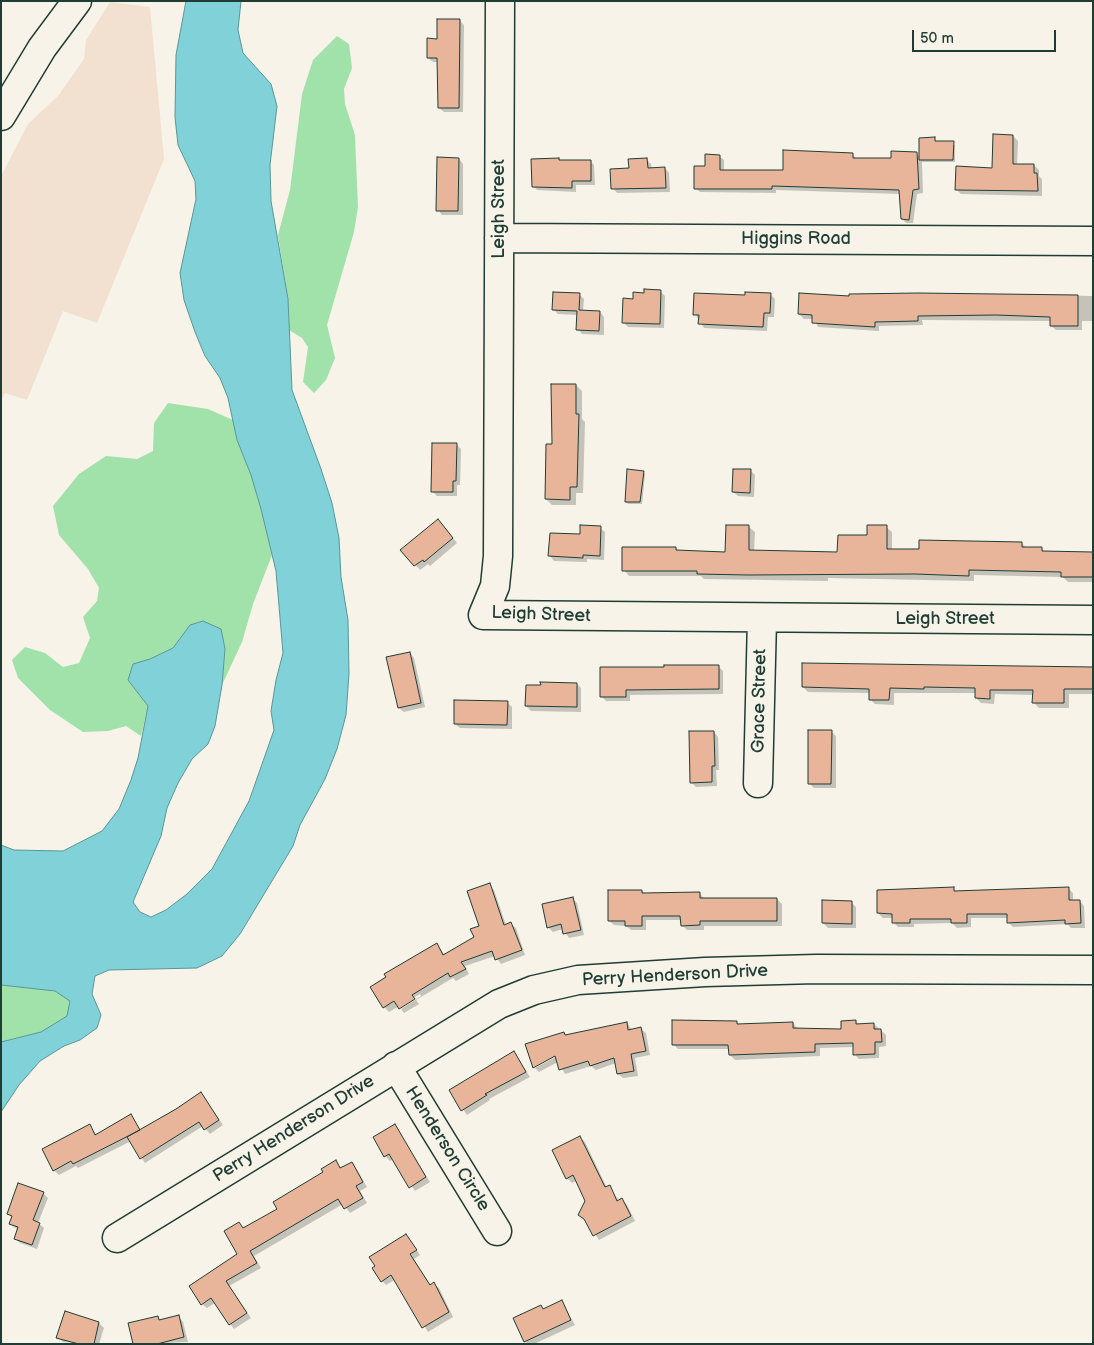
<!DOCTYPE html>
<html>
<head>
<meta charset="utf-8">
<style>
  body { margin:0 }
  #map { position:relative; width:1094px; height:1345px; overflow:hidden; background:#f7f3e8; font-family:"Balsamiq Sans",sans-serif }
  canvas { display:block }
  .frame { position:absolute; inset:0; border:2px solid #1f3d34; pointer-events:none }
  .scale { position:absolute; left:912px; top:30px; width:144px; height:22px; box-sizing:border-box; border:2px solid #1f3d34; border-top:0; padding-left:6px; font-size:15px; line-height:18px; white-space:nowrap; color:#1f3d34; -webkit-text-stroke:4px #f7f3e8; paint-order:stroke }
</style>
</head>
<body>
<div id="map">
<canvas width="1094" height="1345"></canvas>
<div class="frame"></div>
<div class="scale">50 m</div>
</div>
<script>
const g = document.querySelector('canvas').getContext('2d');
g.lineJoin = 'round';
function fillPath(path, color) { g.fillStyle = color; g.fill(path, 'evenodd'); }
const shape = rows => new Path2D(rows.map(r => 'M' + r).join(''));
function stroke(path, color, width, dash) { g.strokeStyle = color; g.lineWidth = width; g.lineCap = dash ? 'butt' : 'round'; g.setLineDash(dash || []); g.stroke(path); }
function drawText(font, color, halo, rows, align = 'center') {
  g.font = font + ' "Balsamiq Sans",sans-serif'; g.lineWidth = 4; g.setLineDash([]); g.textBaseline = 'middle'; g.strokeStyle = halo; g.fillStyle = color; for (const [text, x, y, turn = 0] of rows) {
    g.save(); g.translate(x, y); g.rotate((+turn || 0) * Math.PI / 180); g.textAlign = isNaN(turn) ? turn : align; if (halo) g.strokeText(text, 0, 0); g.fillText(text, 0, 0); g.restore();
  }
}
const built = shape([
  [110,2,150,7,164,159,97,323,63,311,27,400,5,393,1,401,1,176,28,124,58,96,84,59,86,40]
]);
const green = shape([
  [337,36,349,44,352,68,344,89,345,104,355,135,358,207,354,232,327,325,335,358,326,380,314,393,303,382,308,347,302,338,289,330,288,299,278,235,290,190,302,94,313,60],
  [168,403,208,409,233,420,237,440,251,475,261,509,272,555,253,604,242,642,222,685,225,649,203,621,190,625,173,648,150,659,133,665,128,680,148,706,141,736,126,726,108,731,83,732,50,710,18,678,12,660,25,647,45,653,63,667,79,663,90,638,83,617,97,601,99,588,88,569,59,535,53,506,79,474,106,456,137,459,153,451,154,423],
  [1,985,55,991,70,1000,68,1016,41,1032,1,1042]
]);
const water = shape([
  [186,1,241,1,238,30,243,53,271,84,277,106,270,165,271,201,288,299,292,390,321,469,332,503,339,538,341,577,348,620,349,674,346,715,337,749,325,779,300,825,293,846,240,934,222,956,197,968,109,970,95,976,92,994,101,1015,97,1028,80,1040,64,1046,40,1061,19,1085,1,1112,1,1042,41,1032,67,1016,70,1001,55,991,1,985,1,845,14,850,63,851,102,831,119,809,131,780,138,758,148,706,128,680,133,664,150,659,173,648,190,625,203,621,221,629,225,649,222,685,215,726,208,744,192,759,178,783,167,808,161,836,133,902,140,912,151,917,166,910,187,894,212,869,249,801,274,730,271,711,276,680,283,653,276,571,261,509,251,475,237,440,228,398,220,378,205,356,195,332,184,300,180,273,196,199,195,181,178,145,175,117,176,55,186,1]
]);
const shadow = shape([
  [459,20,464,25,463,112,444,112,439,108,438,62,433,62,428,58,438,40],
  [1013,136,1018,141,1017,166,1034,165,1039,170,1039,176,1042,179,1042,196,961,194,956,189,994,169],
  [935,139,937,142,955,145,955,162,922,162,923,193,917,194,913,223,906,223,902,219,901,194,776,190,776,193,700,192,695,188,706,167,719,156,724,160,724,171,784,171,852,154,856,158,892,160,917,154,920,157],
  [459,159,463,164,463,215,442,215,438,210],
  [559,159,561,162,590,161,594,165,595,185,576,185,576,192,537,190,533,186],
  [647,160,651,164,652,169,665,168,669,173,670,192,617,193,613,188,630,169],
  [660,291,665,296,664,328,628,327,623,322,634,300,645,294],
  [579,294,584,299,583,311,600,312,604,317,604,335,582,334,578,329,578,315,558,314,554,310],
  [770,294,775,299,774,317,768,317,767,331,704,328,695,314,746,296],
  [997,294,1093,296,1093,321,1082,321,1082,330,1056,330,1051,326,1051,321,922,320,923,325,879,326,879,331,818,327,814,319,804,319,799,314,850,298],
  [576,385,582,391,582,419,585,422,583,493,576,493,576,505,552,505,546,499,553,445],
  [457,445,461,449,460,485,457,485,457,496,437,496,432,491],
  [750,470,755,475,754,497,738,496,733,492],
  [643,472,645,474,642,504,628,504,626,502],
  [443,525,457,543,430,566,428,564,420,570,402,550],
  [749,527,755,532,754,552,839,553,886,527,892,532,892,551,1022,543,1026,548,1041,548,1045,552,1093,553,1093,582,1068,582,1063,577,974,575,974,581,828,578,828,581,704,579,701,576,629,576,624,570,676,548,679,552,727,553],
  [600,528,605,532,604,560,587,559,587,562,554,561,550,556,581,536],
  [410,653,414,658,425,707,404,712,399,708],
  [718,666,723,671,723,694,630,695,630,701,606,701,601,696],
  [1093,668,1093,694,1069,694,1069,708,1039,708,1034,703,1034,695,995,694,994,704,981,703,976,698,976,693,894,693,894,705,875,704,870,699,870,693,808,692,803,687],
  [577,684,581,688,581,712,531,711,526,706],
  [507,702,512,707,512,729,460,728,455,724],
  [831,731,836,736,836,788,814,788,809,783],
  [714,732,718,737,719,770,716,770,717,786,696,787,691,782],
  [489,885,494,890,506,925,511,924,516,928,525,955,501,964,495,956,465,966,469,974,456,981,453,978,416,1000,419,1004,404,1013,401,1009,421,996,420,994,389,1012,384,1007,436,944,445,955,475,938,480,926],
  [953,888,957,893,1068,888,1073,893,1073,901,1080,901,1084,906,1085,928,1071,928,1067,924,1013,927,1008,922,1008,918,971,918,971,927,957,928,952,923,914,924,914,927,898,927,893,922,893,918,883,918,878,913],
  [642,891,645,894,699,893,704,898,777,899,782,904,782,926,704,926,704,930,687,930,682,925,682,920,646,920,646,930,631,930,626,926,614,925,609,921],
  [572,898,577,903,584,935,569,938,563,929,553,932,548,927],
  [851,902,856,907,856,928,828,928,823,923],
  [855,1021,859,1025,874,1024,886,1035,886,1046,879,1047,879,1058,859,1059,854,1054,854,1047,820,1048,820,1056,735,1060,730,1055,730,1049,678,1049,673,1044,737,1022,740,1026,793,1023,798,1029,843,1030],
  [627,1023,632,1030,641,1029,646,1033,650,1055,635,1058,638,1076,623,1078,618,1074,616,1063,596,1070,591,1066,565,1074,558,1062,539,1072,535,1068,561,1054,560,1052,535,1066,535,1068,526,1045,564,1034,566,1036],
  [514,1052,530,1077,489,1099,490,1100,467,1115,450,1091],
  [201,1093,223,1125,210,1134,203,1126,145,1163,131,1141,78,1168,76,1166,59,1175,54,1170,89,1126,97,1136,130,1116,141,1131],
  [395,1126,430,1182,415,1191,394,1159,390,1161,385,1156,374,1138],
  [580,1137,585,1142,607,1188,610,1187,619,1201,622,1200,627,1205,635,1221,599,1240,587,1221,579,1215,586,1201,576,1181,572,1183,567,1178],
  [335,1162,341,1169,352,1163,356,1168,367,1187,360,1191,367,1203,350,1213,343,1204,254,1256,261,1268,229,1286,251,1318,234,1329,215,1303,207,1308,202,1304,238,1255,239,1224,244,1229,279,1210],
  [43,1193,48,1198,38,1223,44,1228,37,1249,20,1243,15,1238,18,1230,10,1224,13,1218,9,1213],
  [406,1235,420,1255,414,1259,431,1286,434,1284,439,1288,453,1317,428,1332,396,1279,386,1285,382,1281],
  [562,1302,575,1325,534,1344,528,1344,525,1341,544,1310],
  [66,1313,99,1323,104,1328,99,1344,63,1342,58,1338],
  [157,1317,161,1321,179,1317,183,1322,188,1342,134,1344]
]);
const building = shape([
  [437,19,460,19,459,108,438,108,437,58,427,58,427,38,437,39,437,19],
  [993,134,1013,135,1013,164,1034,164,1034,173,1037,173,1038,191,955,190,956,166,992,168,993,134],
  [935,137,935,141,954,141,953,160,919,160,919,138,935,137],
  [783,150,853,153,853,158,891,158,891,151,917,152,919,189,913,190,909,220,901,219,899,190,772,186,772,189,694,189,694,166,705,166,705,154,720,155,720,170,783,170,783,150],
  [437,157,459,158,458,211,436,211,437,157],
  [559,158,559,160,591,160,591,181,572,181,572,188,532,187,531,159,559,158],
  [647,158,648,168,665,167,666,188,611,189,610,169,629,168,628,159,647,158],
  [644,289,661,290,660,324,622,323,623,298,633,299,633,292,644,293,644,289],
  [553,292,580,293,579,310,600,311,599,331,576,330,577,311,552,310,553,292],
  [745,292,771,293,770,313,764,313,763,327,698,324,699,315,693,315,694,293,745,295,745,292],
  [799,293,849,296,849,294,918,293,1078,295,1078,326,1050,326,1050,317,996,315,918,316,918,321,875,322,875,327,812,323,812,315,798,314,799,293],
  [551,384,576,384,576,414,579,414,577,487,570,487,570,500,545,499,546,444,552,444,551,384],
  [432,443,457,443,456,481,453,481,453,492,431,492,432,443],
  [627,469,644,471,640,502,625,502,627,469],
  [733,469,751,469,750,493,732,492,733,469],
  [438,519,453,538,424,562,423,560,414,566,400,550,438,519],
  [580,525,601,526,600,556,583,555,583,558,548,556,550,533,580,534,580,525],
  [726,525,749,525,749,550,837,552,838,535,867,535,867,525,887,525,887,549,919,549,919,540,1022,542,1022,547,1042,547,1042,551,1093,552,1093,577,1061,577,1061,572,969,570,969,576,915,574,748,575,697,574,697,571,622,571,622,547,676,547,676,550,725,552,726,525],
  [410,652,421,703,398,708,386,657,410,652],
  [802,663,1093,667,1093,689,1064,689,1064,703,1032,703,1033,690,990,690,990,699,975,698,975,688,924,687,924,689,890,688,889,700,869,700,869,689,802,687,802,663],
  [664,665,719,665,719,689,626,690,626,697,600,697,600,667,664,667,664,665],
  [540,682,577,683,577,707,525,706,526,685,541,685,540,682],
  [454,700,508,701,507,725,454,724,454,700],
  [808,730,832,730,831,784,808,784,808,730],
  [689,731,714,731,715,766,712,766,712,782,690,783,689,731],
  [490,883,504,925,511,922,522,950,495,960,492,951,461,962,466,969,450,977,448,973,412,995,415,999,399,1009,394,1001,383,1008,370,987,386,977,384,974,437,943,443,955,474,937,470,929,479,926,467,891,490,883],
  [954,887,954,891,1069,887,1069,900,1080,900,1081,923,1065,924,1065,920,1007,923,1007,914,967,914,967,923,951,923,951,919,910,919,910,923,892,923,892,914,877,913,877,890,954,887],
  [608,890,642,890,642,893,700,892,700,898,777,898,777,921,700,921,700,925,681,926,680,916,642,916,642,926,625,926,625,921,608,921,608,890],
  [573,897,581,930,563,934,561,924,547,928,542,904,573,897],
  [822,900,852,901,852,924,822,923,822,900],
  [672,1020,737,1021,737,1024,793,1022,793,1028,841,1029,841,1021,856,1020,856,1024,874,1023,874,1029,881,1029,882,1042,875,1042,875,1054,853,1055,853,1043,815,1044,815,1052,729,1055,728,1045,672,1045,672,1020],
  [627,1022,628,1030,641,1027,646,1051,631,1054,634,1071,617,1074,614,1058,590,1066,588,1061,559,1070,555,1056,533,1068,525,1044,564,1032,565,1035,627,1022],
  [514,1051,526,1072,485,1094,487,1095,461,1111,449,1090,514,1051],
  [201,1092,219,1120,204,1130,199,1122,140,1159,127,1137,176,1109,201,1092],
  [131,1114,140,1130,73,1164,71,1161,53,1171,42,1149,90,1124,95,1135,131,1114],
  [395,1124,426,1177,409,1188,389,1154,384,1157,373,1137,395,1124],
  [580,1136,605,1187,610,1185,617,1201,622,1198,631,1216,593,1236,584,1219,578,1215,585,1201,573,1175,566,1179,552,1150,580,1136],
  [336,1160,340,1168,352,1162,363,1182,356,1186,363,1198,344,1209,338,1199,250,1251,257,1263,226,1281,247,1313,229,1325,211,1298,201,1305,189,1286,237,1254,224,1231,239,1222,243,1228,277,1209,273,1202,323,1172,321,1169,336,1160],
  [18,1183,44,1192,33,1220,40,1223,32,1245,14,1239,18,1227,9,1224,12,1216,7,1214,18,1183],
  [406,1234,417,1250,410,1254,430,1285,434,1282,449,1312,422,1328,391,1275,381,1282,372,1268,375,1266,369,1257,406,1234],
  [562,1300,571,1320,524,1342,513,1318,541,1305,543,1309,562,1300],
  [65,1311,99,1322,94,1344,79,1344,56,1338,65,1311],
  [179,1315,184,1337,157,1344,133,1344,128,1323,158,1316,159,1320,179,1315]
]);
const minor = shape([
  [500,1,498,556,495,586,483,615,1093,620],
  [1,116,42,48,77,1],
  [499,238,1093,241],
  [758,783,762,619],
  [396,1066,497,1231],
  [117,1238,499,1004,534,990,578,980,705,972,816,969,1093,970]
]);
const streetNames = [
  ["Leigh Street",499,209,-90],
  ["Higgins Road",796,239],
  ["Leigh Street",541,615,2],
  ["Leigh Street",945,619],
  ["Grace Street",760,701,-89],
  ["Perry Henderson Drive",675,976,-3],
  ["Perry Henderson Drive",294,1129,-32],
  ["Henderson Circle",447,1149,58]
];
fillPath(built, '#f2e0d1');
fillPath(green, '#a1e2ab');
fillPath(water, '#80d1d8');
stroke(water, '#599696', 1);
fillPath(shadow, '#0003');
fillPath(building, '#e8b49a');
stroke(building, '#1f3d34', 1);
stroke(minor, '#1f3d34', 31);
stroke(minor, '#f7f3e8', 28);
drawText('18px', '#1f3d34', '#f7f3e8', streetNames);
</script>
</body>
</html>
